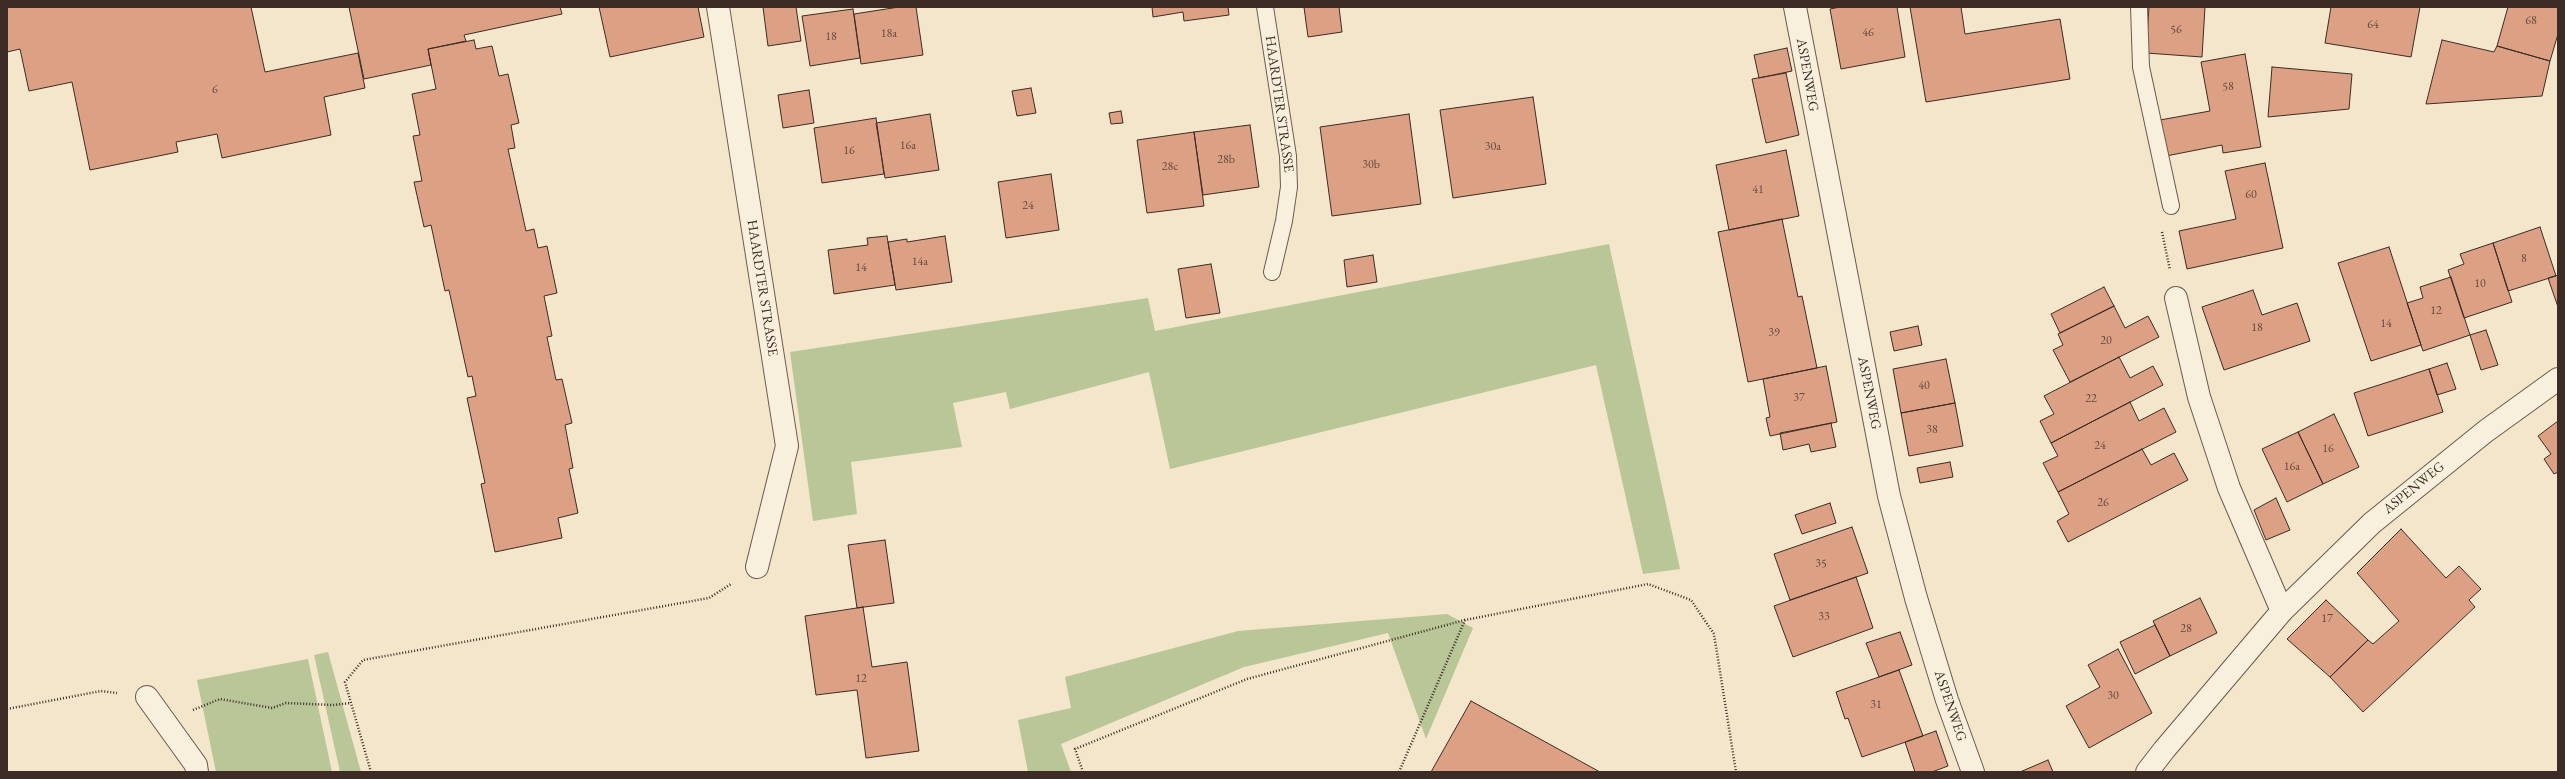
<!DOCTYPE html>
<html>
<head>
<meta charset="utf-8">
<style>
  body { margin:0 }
  #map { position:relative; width:2565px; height:779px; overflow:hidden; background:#f4e6ca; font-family:"EB Garamond",serif }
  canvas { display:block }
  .frame { position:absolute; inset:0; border:8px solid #3d2b25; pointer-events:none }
</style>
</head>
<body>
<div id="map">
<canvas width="2565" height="779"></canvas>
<div class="frame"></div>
</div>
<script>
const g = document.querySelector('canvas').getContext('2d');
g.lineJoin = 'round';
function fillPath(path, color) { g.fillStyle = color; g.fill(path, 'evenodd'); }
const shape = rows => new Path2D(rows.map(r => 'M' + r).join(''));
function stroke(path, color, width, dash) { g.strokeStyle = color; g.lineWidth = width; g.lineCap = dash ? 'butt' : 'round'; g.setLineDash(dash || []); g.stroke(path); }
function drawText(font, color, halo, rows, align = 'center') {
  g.font = font + ' "EB Garamond",serif'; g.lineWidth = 3; g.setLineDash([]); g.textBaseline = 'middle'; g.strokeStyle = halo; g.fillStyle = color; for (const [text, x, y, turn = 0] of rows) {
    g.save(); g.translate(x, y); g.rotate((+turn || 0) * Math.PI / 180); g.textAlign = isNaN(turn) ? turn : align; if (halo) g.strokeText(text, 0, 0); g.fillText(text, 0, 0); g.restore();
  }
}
const green = shape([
  [1609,244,1680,569,1643,574,1596,365,1170,469,1149,372,1010,409,1006,392,953,403,962,447,851,462,857,514,813,521,790,352,1148,298,1155,331],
  [1447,614,1473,628,1426,739,1388,633,1244,667,1061,744,1071,772,1028,772,1018,720,1071,708,1065,677,1238,631],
  [328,652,361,772,340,772,314,655],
  [308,659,332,772,216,772,197,680]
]);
const building = shape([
  [7,7,251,7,265,72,358,53,365,88,324,97,331,135,222,158,217,134,176,142,178,152,90,170,72,82,29,91,20,49,7,52,7,7],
  [349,7,560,7,562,14,464,35,466,41,428,49,431,65,364,79,349,7],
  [599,7,698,7,704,37,610,57,599,7],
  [763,7,796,7,801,41,768,46,763,7],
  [899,7,916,7,923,55,861,64,854,14,899,7],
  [1152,7,1228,7,1229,15,1184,21,1183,12,1153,17,1152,7],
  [1304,7,1339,7,1342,32,1308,37,1304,7],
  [1840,7,1897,7,1905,57,1841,69,1830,9,1840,7],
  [1910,7,1961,7,1965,34,2060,19,2070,79,1926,102,1910,7],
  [2149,7,2205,7,2202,57,2146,53,2149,7],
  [2331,7,2420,7,2411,57,2325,43,2331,7],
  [2508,7,2558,7,2558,34,2550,61,2497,46,2508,7],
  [853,9,860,58,810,66,802,16,853,9],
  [474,40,476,49,492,46,499,76,508,74,519,123,511,125,515,148,508,149,526,231,534,229,538,248,547,246,557,293,544,296,552,336,547,337,556,380,562,379,572,423,565,425,573,468,569,469,578,513,558,518,562,538,495,552,481,484,485,483,467,398,476,396,472,376,468,377,449,290,445,291,431,225,424,227,414,182,422,181,413,136,420,135,412,94,436,89,428,49,474,40],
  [2442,40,2494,52,2497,46,2550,61,2542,96,2426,104,2442,40],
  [1787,48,1792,71,1759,78,1754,55,1787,48],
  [2245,54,2261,147,2223,153,2222,145,2166,156,2160,120,2210,111,2201,62,2245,54],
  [2272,67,2352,74,2349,109,2268,117,2272,67],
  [1786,73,1799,135,1766,143,1752,79,1786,73],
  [1031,88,1036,113,1017,116,1012,91,1031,88],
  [809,90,814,123,783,128,778,95,809,90],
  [1533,97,1546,184,1453,198,1440,110,1533,97],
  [1121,111,1123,123,1111,124,1109,113,1121,111],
  [930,114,939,170,885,178,876,123,930,114],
  [1409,114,1421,204,1332,216,1320,127,1409,114],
  [876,118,884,174,822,183,814,128,876,118],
  [1250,125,1259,187,1203,195,1194,132,1250,125],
  [1194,132,1204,206,1147,213,1137,140,1194,132],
  [1786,150,1799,216,1729,230,1716,165,1786,150],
  [2265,163,2283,248,2187,269,2179,231,2236,219,2225,171,2265,163],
  [1051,174,1059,230,1006,238,998,182,1051,174],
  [1782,219,1798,297,1802,296,1817,368,1748,382,1718,232,1782,219],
  [2540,227,2556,276,2508,291,2493,243,2540,227],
  [887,236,895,285,834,294,828,250,868,245,867,238,887,236],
  [945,236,952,282,896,290,888,242,907,239,907,242,945,236],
  [2493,243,2512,302,2464,318,2448,270,2464,264,2460,254,2493,243],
  [2389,247,2421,345,2371,361,2338,263,2389,247],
  [1373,255,1377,282,1347,287,1344,260,1373,255],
  [1211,264,1220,313,1186,318,1178,269,1211,264],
  [2558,275,2558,307,2548,278,2558,275],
  [2451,277,2470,335,2423,351,2407,303,2423,298,2420,287,2451,277],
  [2104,287,2114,306,2060,333,2051,314,2104,287],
  [2253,290,2262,315,2297,303,2310,341,2224,370,2202,307,2253,290],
  [2114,306,2125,328,2148,316,2159,337,2070,382,2053,350,2063,345,2058,334,2114,306],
  [1918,326,1922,345,1894,351,1890,332,1918,326],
  [2486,330,2498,365,2481,370,2470,335,2486,330],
  [2119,357,2130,378,2153,366,2163,385,2051,443,2040,421,2054,414,2044,396,2119,357],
  [1946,359,1955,403,1901,413,1893,369,1946,359],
  [2447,363,2456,389,2437,395,2429,369,2447,363],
  [1826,366,1837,422,1770,436,1766,418,1770,417,1763,379,1826,366],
  [2429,369,2443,412,2368,436,2354,393,2429,369],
  [2130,402,2139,421,2164,408,2176,432,2058,492,2043,463,2058,456,2051,443,2130,402],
  [1955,403,1963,446,1909,456,1901,413,1955,403],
  [2334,414,2359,467,2323,484,2298,432,2334,414],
  [2558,421,2558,472,2554,474,2544,459,2551,454,2538,436,2558,421],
  [1831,423,1836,447,1811,452,1809,444,1783,450,1780,433,1831,423],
  [2298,432,2323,484,2287,502,2262,449,2298,432],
  [2142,449,2151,465,2174,453,2188,480,2068,542,2057,521,2069,514,2058,492,2142,449],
  [1950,462,1953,477,1920,483,1917,468,1950,462],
  [2276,498,2290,530,2266,540,2254,510,2276,498],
  [1830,503,1836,523,1802,534,1795,515,1830,503],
  [1852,527,1868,573,1790,600,1774,554,1852,527],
  [2401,529,2446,578,2459,566,2481,589,2469,600,2475,607,2363,712,2330,677,2368,640,2373,644,2399,621,2357,573,2401,529],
  [885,540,894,603,857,608,848,545,885,540],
  [1856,577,1873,628,1793,657,1774,606,1856,577],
  [2200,598,2217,633,2170,656,2153,621,2200,598],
  [2326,600,2368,640,2330,677,2287,639,2326,600],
  [863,607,872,667,907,662,919,751,866,758,857,690,816,695,805,616,863,607],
  [2155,625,2170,656,2135,674,2120,642,2155,625],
  [1900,632,1912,665,1879,677,1866,643,1900,632],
  [2118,649,2152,713,2089,748,2066,706,2100,687,2088,665,2118,649],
  [1899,670,1923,736,1862,757,1848,718,1845,719,1836,692,1899,670],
  [1471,701,1600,772,1431,772,1471,701],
  [1936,731,1948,766,1932,772,1915,772,1905,742,1936,731],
  [2048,760,2053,772,2020,772,2048,760]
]);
const path = shape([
  [2162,232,2170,270],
  [7,709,101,691,117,693],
  [193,710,220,699,272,708,286,703,333,705,351,703],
  [371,772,345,682,363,660,709,598,731,584],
  [1083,772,1075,749,1247,679,1465,620],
  [1399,772,1465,620,1648,584,1691,600,1714,634,1736,772]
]);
const lane = shape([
  [1265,7,1288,156,1289,187,1284,221,1272,272],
  [2139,7,2141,67,2171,206]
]);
const street = shape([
  [718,7,787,446,757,567],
  [1795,7,1889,496,1916,598,1947,700,1973,772],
  [2176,298,2199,397,2229,488,2282,611],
  [147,697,196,765,197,772],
  [2147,772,2164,750,2282,611,2372,523,2486,431,2558,379]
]);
const numberNames = [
  ["68",2531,21],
  ["64",2373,25],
  ["56",2176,30],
  ["46",1868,33],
  ["18a",889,34],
  ["18",831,37],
  ["58",2228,87],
  ["6",215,90],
  ["16a",908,146],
  ["30a",1493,147],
  ["16",849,151],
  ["28b",1226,160],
  ["30b",1371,165],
  ["28c",1170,167],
  ["41",1758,190],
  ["60",2251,195],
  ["24",1028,206],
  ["8",2524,259],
  ["14a",920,262],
  ["14",861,268],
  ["10",2480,284],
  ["12",2436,311],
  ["14",2386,324],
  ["18",2257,328],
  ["39",1774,333],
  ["20",2106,341],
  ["40",1924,386],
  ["37",1799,398],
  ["22",2091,399],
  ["38",1932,430],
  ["24",2100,446],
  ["16",2328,449],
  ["16a",2292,467],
  ["26",2103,503],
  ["35",1821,564],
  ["33",1824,617],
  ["17",2327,619],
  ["28",2186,629],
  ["12",861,679],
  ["30",2113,696],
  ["31",1876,705]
];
const streetNames = [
  ["ASPENWEG",1807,75,80],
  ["HAARDTER STRASSE",1279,104,82],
  ["HAARDTER STRASSE",762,288,81],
  ["ASPENWEG",1869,393,79],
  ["ASPENWEG",2414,488,-39],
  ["ASPENWEG",1950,706,71]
];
fillPath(green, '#b9c698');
fillPath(building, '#dca084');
stroke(building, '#3d2b25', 1);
stroke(lane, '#6b5a4e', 18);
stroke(street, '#6b5a4e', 24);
stroke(path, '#3d2b25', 2.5, [1, 2]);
stroke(lane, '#f8efdd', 16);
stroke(street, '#f8efdd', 22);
drawText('12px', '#65483d', null, numberNames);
drawText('14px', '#3d2b25', '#f8efdd', streetNames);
</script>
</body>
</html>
